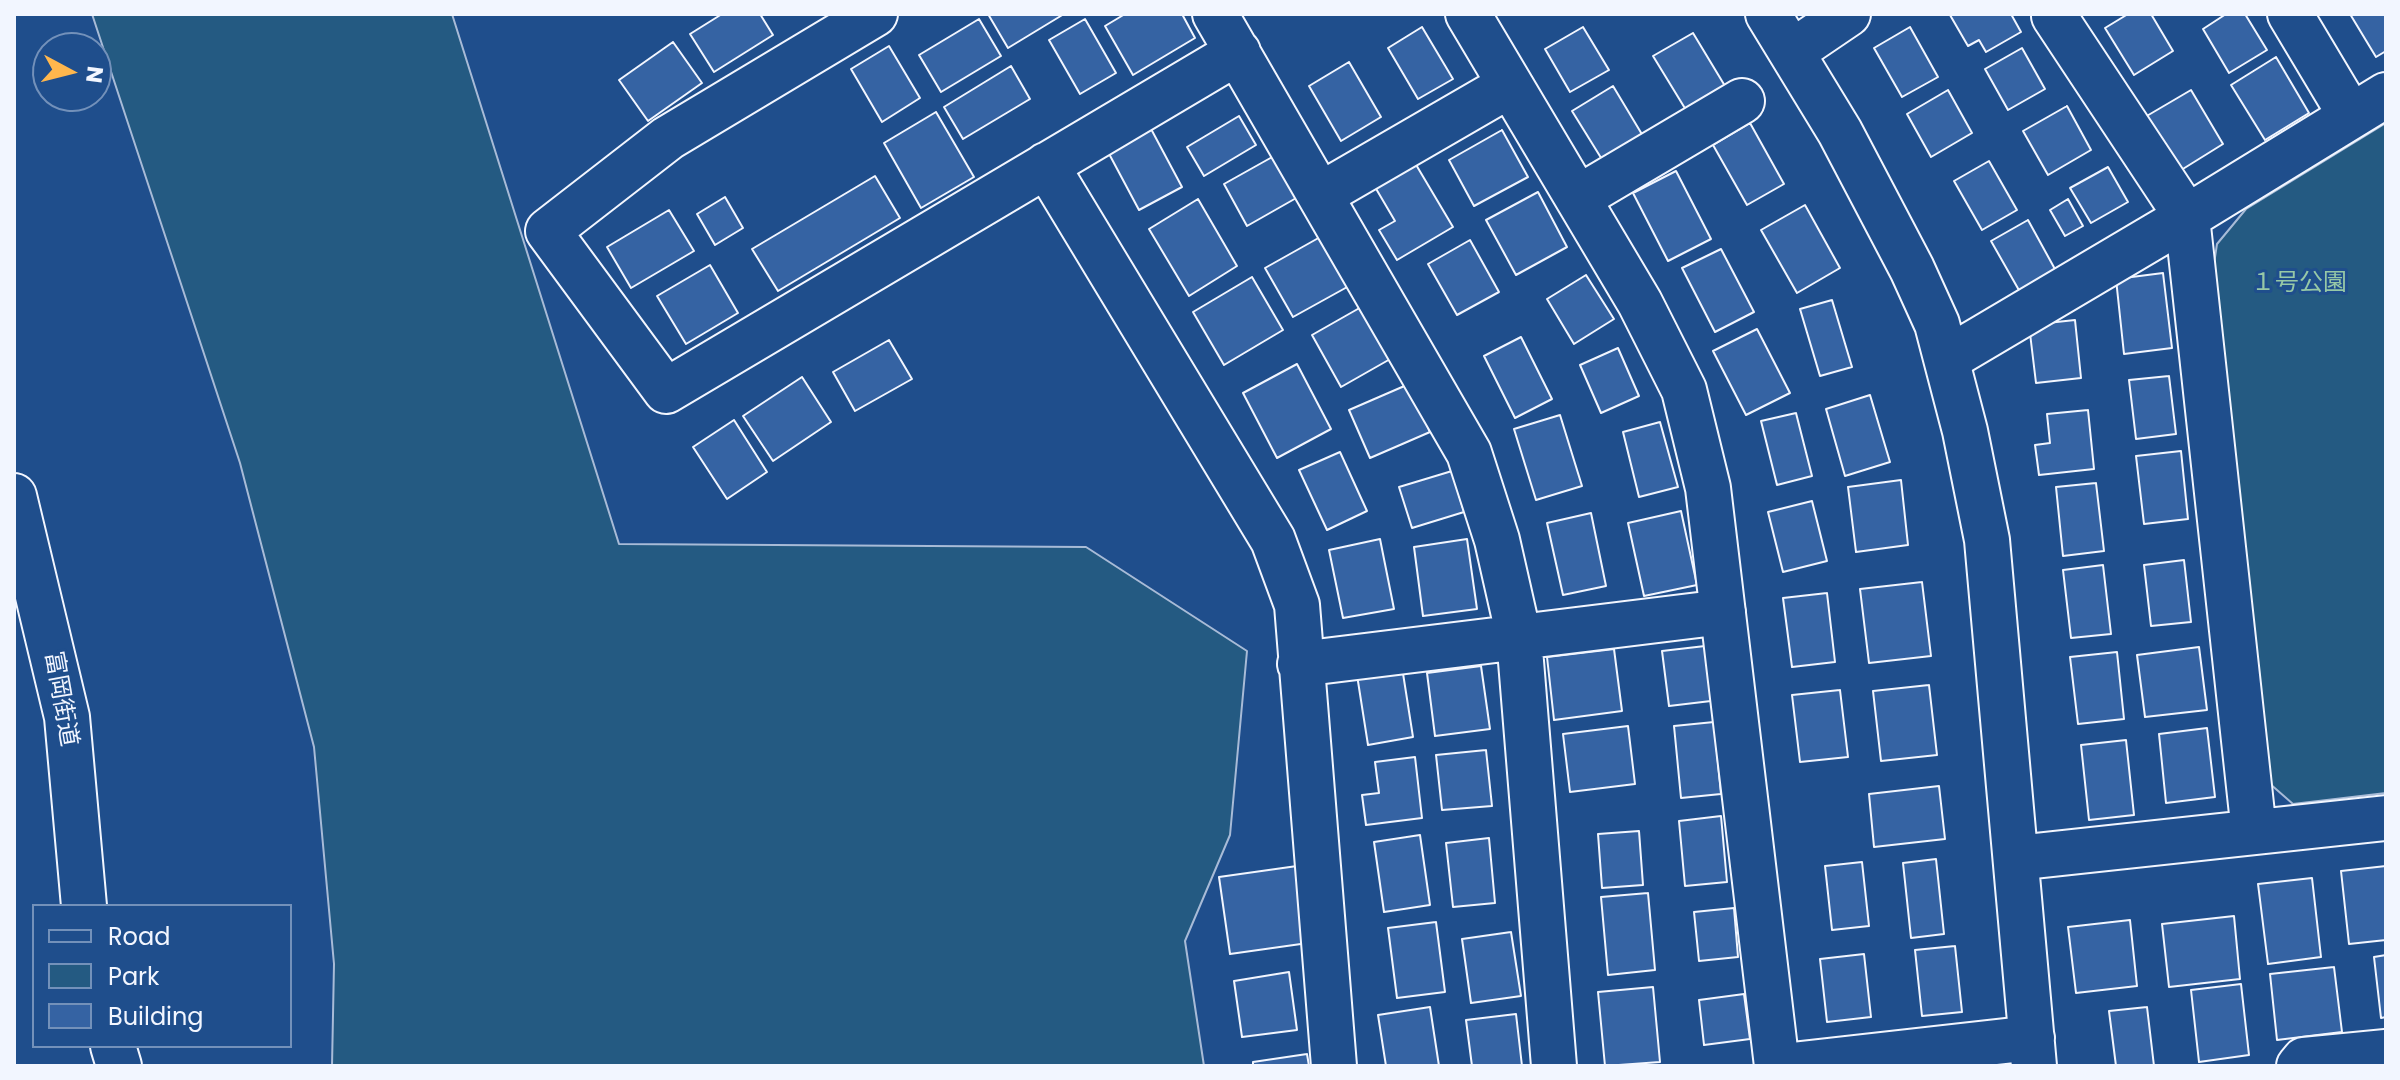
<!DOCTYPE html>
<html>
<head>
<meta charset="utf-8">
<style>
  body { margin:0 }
  #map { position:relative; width:2400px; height:1080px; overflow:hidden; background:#1f4e8c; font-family:Poppins,sans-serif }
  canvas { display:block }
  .frame { position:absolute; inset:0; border:16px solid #f2f6ff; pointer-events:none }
  .legend { position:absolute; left:32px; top:904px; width:260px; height:144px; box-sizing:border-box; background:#1f4e8c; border:2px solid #7391ba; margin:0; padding:10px 14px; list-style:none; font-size:24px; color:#f2f6ff }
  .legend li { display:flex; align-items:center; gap:16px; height:40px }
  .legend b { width:40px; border:2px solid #7391ba }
  .north { position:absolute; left:32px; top:32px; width:80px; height:80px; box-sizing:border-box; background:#1f4e8c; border:2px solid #7391ba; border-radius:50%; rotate:97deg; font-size:22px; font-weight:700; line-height:32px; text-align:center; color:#f2f6ff }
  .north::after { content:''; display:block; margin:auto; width:28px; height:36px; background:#ffb74d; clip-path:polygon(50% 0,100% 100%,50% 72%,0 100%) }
</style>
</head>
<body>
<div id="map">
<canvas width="2400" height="1080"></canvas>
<div class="frame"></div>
<ul class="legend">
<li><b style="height:10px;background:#1f4e8c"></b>Road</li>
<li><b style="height:22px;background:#245a82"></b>Park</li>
<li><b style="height:22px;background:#3563a3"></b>Building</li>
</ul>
<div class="north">N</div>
</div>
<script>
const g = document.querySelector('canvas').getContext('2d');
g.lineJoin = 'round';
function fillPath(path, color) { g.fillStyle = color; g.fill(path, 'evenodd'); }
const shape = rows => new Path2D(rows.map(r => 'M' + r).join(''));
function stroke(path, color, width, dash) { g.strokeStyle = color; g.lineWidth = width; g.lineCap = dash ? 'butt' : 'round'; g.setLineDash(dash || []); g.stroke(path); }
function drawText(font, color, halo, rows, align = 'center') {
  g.font = font + ' Poppins,"Noto Sans JP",sans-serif'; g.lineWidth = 6; g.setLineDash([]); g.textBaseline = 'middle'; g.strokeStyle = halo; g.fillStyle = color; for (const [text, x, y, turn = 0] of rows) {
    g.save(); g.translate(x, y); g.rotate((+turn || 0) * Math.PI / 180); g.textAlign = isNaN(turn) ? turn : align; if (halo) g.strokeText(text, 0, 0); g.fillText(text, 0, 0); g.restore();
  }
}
const green = shape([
  [92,14,452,14,619,544,1086,547,1247,651,1230,835,1185,941,1204,1066,332,1066,334,964,314,747,240,463,92,14],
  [2386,123,2386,793,2293,804,2261,776,2210,290,2217,244,2246,209,2386,123]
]);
const building = shape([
  [722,14,760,14,773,35,714,72,690,34,722,14],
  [988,14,1064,14,1008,48,988,14],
  [1125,14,1182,14,1195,38,1133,75,1105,26,1125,14],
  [1953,14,2011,14,2021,32,1986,52,1979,40,1968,46,1950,15,1953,14],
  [2128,14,2151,14,2173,51,2134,75,2105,28,2128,14],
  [2226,14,2245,14,2267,50,2229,73,2203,29,2226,14],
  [2350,14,2386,14,2386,51,2376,57,2350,14],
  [979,19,1001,56,941,92,919,55,979,19],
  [1085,19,1116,73,1080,94,1049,40,1085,19],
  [1422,27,1453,79,1418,99,1388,48,1422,27],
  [1583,27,1609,70,1570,92,1545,49,1583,27],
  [1910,27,1938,77,1902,97,1874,48,1910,27],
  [1693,33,1725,86,1686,110,1653,56,1693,33],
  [673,42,702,83,648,121,619,80,673,42],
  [889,46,920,98,882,122,851,69,889,46],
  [2022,48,2045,89,2008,110,1985,69,2022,48],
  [2276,57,2309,113,2265,140,2231,85,2276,57],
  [1349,62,1381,117,1341,141,1309,86,1349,62],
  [1011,66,1030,99,963,139,944,107,1011,66],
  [1613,86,1643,136,1603,161,1572,111,1613,86],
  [1948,90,1972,133,1931,157,1907,114,1948,90],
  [2191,90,2223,144,2178,172,2145,117,2191,90],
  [2067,106,2091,150,2048,175,2023,131,2067,106],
  [936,112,974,177,921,208,884,143,936,112],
  [1239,116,1256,145,1204,176,1187,147,1239,116],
  [1750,123,1784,184,1747,205,1713,145,1750,123],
  [1150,127,1182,187,1139,210,1107,150,1150,127],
  [1502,130,1528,177,1474,206,1449,160,1502,130],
  [1274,156,1298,197,1247,226,1224,184,1274,156],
  [1989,161,2017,210,1982,230,1954,181,1989,161],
  [1415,163,1453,227,1397,260,1379,230,1395,221,1375,187,1415,163],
  [2108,167,2128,202,2091,223,2070,188,2108,167],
  [1676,171,1711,239,1668,261,1633,193,1676,171],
  [875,176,900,218,778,291,752,249,875,176],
  [1538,192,1567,247,1516,275,1486,220,1538,192],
  [725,197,743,228,715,245,697,214,725,197],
  [1198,199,1237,266,1189,296,1149,229,1198,199],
  [2068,199,2083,226,2065,236,2050,210,2068,199],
  [1805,205,1840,268,1797,293,1761,230,1805,205],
  [669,210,694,251,631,288,607,247,669,210],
  [2028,220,2056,271,2020,292,1991,241,2028,220],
  [1322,236,1349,286,1293,317,1265,268,1322,236],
  [1470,240,1499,292,1457,315,1428,264,1470,240],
  [1721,249,1754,312,1715,332,1682,268,1721,249],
  [710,265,738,313,686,344,657,296,710,265],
  [2163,273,2172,348,2124,354,2116,279,2163,273],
  [1586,275,1614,319,1574,344,1547,299,1586,275],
  [1252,277,1283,330,1224,365,1193,312,1252,277],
  [1832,300,1852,367,1820,376,1800,309,1832,300],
  [1363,306,1392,358,1341,387,1312,335,1363,306],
  [2075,320,2081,378,2036,383,2029,325,2075,320],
  [1757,329,1790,393,1746,415,1713,351,1757,329],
  [1521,337,1552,399,1515,418,1484,356,1521,337],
  [889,340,912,379,855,411,833,372,889,340],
  [1618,348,1639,396,1601,413,1580,365,1618,348],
  [1297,364,1331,429,1277,458,1243,393,1297,364],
  [2169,376,2176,434,2136,439,2129,380,2169,376],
  [802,377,831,422,773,461,743,416,802,377],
  [1409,384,1430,432,1370,458,1349,410,1409,384],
  [1870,395,1890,462,1845,476,1826,409,1870,395],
  [2088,410,2094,469,2039,475,2035,445,2050,443,2047,414,2088,410],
  [1796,413,1812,476,1777,485,1761,421,1796,413],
  [1560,415,1582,486,1536,500,1514,429,1560,415],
  [734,420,767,472,727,499,693,447,734,420],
  [1660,422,1678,487,1639,497,1623,432,1660,422],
  [2181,451,2188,519,2144,524,2136,456,2181,451],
  [1340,452,1367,511,1327,530,1299,470,1340,452],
  [1452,471,1464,512,1412,528,1399,487,1452,471],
  [1901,480,1908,545,1856,552,1848,487,1901,480],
  [2096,483,2104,551,2063,556,2056,487,2096,483],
  [1812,501,1827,561,1783,572,1768,512,1812,501],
  [1681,511,1697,585,1644,596,1628,523,1681,511],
  [1591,513,1606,586,1563,595,1547,523,1591,513],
  [1380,539,1394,609,1343,618,1329,550,1380,539],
  [1467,539,1477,609,1423,616,1414,547,1467,539],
  [2184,560,2191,622,2151,626,2144,565,2184,560],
  [2103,565,2111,634,2071,638,2063,570,2103,565],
  [1922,582,1931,656,1869,663,1860,589,1922,582],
  [1827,593,1835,662,1792,667,1783,598,1827,593],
  [1705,646,1711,701,1669,706,1662,651,1705,646],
  [2199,647,2207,710,2145,717,2137,655,2199,647],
  [1614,649,1622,711,1554,720,1547,657,1614,649],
  [2117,652,2124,719,2078,724,2070,657,2117,652],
  [1481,666,1490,729,1435,736,1427,673,1481,666],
  [1402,667,1413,737,1368,745,1357,675,1402,667],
  [1929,685,1937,755,1881,761,1873,691,1929,685],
  [1840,690,1848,757,1800,762,1792,695,1840,690],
  [1714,722,1721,794,1681,798,1674,726,1714,722],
  [1628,726,1635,784,1570,792,1563,734,1628,726],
  [2207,728,2215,797,2166,803,2159,734,2207,728],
  [2126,740,2134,815,2089,820,2081,745,2126,740],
  [1486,750,1492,806,1442,810,1436,755,1486,750],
  [1415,757,1422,818,1366,825,1362,795,1379,793,1375,762,1415,757],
  [1939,786,1945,839,1874,847,1869,794,1939,786],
  [1721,816,1727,882,1685,886,1679,821,1721,816],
  [1639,831,1643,885,1602,888,1598,834,1639,831],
  [1420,835,1430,905,1384,912,1374,842,1420,835],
  [1489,838,1495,903,1453,907,1446,843,1489,838],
  [1936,859,1944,934,1911,938,1903,863,1936,859],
  [1862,862,1869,926,1832,930,1825,866,1862,862],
  [1297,866,1308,943,1230,954,1219,877,1297,866],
  [2386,866,2386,940,2349,944,2341,871,2386,866],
  [2312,878,2321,957,2268,964,2258,884,2312,878],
  [1648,893,1655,970,1608,975,1601,897,1648,893],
  [1734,908,1738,957,1699,961,1694,912,1734,908],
  [2234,916,2240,979,2169,987,2162,924,2234,916],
  [2130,920,2137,986,2076,993,2068,927,2130,920],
  [1436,922,1445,992,1397,998,1388,928,1436,922],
  [1511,932,1521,996,1471,1003,1462,939,1511,932],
  [1955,946,1962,1012,1922,1016,1915,950,1955,946],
  [1864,954,1871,1017,1827,1022,1820,959,1864,954],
  [2386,955,2386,1017,2381,1018,2374,957,2386,955],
  [2334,967,2342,1032,2277,1040,2270,974,2334,967],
  [1289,972,1297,1030,1242,1037,1234,981,1289,972],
  [2241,984,2249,1055,2199,1062,2191,990,2241,984],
  [1653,987,1660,1062,1605,1066,1598,992,1653,987],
  [1744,994,1750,1039,1704,1045,1699,1000,1744,994],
  [1430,1007,1439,1066,1386,1066,1378,1015,1430,1007],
  [2147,1007,2154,1066,2116,1066,2109,1011,2147,1007],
  [1516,1014,1522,1066,1472,1066,1466,1020,1516,1014],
  [1307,1054,1309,1066,1253,1066,1253,1062,1307,1054]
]);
const minor = shape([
  [875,14,668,138,548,231,666,391,1238,52],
  [1215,14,1469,453,1497,540,1519,637,1554,1066],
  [1468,14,1640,303,1684,390,1708,488,1777,1066],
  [1768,14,1840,132,1912,269,1937,324,1965,431,1987,540,2034,1066],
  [2290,14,2351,116],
  [1792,52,1848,14],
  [1046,165,1273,540,1297,605,1334,1066],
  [1320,195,1510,85],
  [1578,198,1742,101],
  [1947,359,2187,217,2054,16],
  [14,496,67,717,84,906],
  [1300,664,1723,612],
  [2254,832,2187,217,2386,95],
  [2016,858,2386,818],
  [113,1046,119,1066],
  [1783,1066,2032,1038],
  [2299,1066,2304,1060,2386,1052]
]);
const parkNames = [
  ["１号公園",2299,284]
];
const streetNames = [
  ["富岡街道",60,699,80]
];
fillPath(green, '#245a82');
stroke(green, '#a8bbd7', 2);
fillPath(building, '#3563a3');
stroke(building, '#f2f6ff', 2);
stroke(minor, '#f2f6ff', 48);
stroke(minor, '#1f4e8c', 44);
drawText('24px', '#97c8a6', '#1f4e8c', parkNames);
drawText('24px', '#f2f6ff', '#1f4e8c', streetNames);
</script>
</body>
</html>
